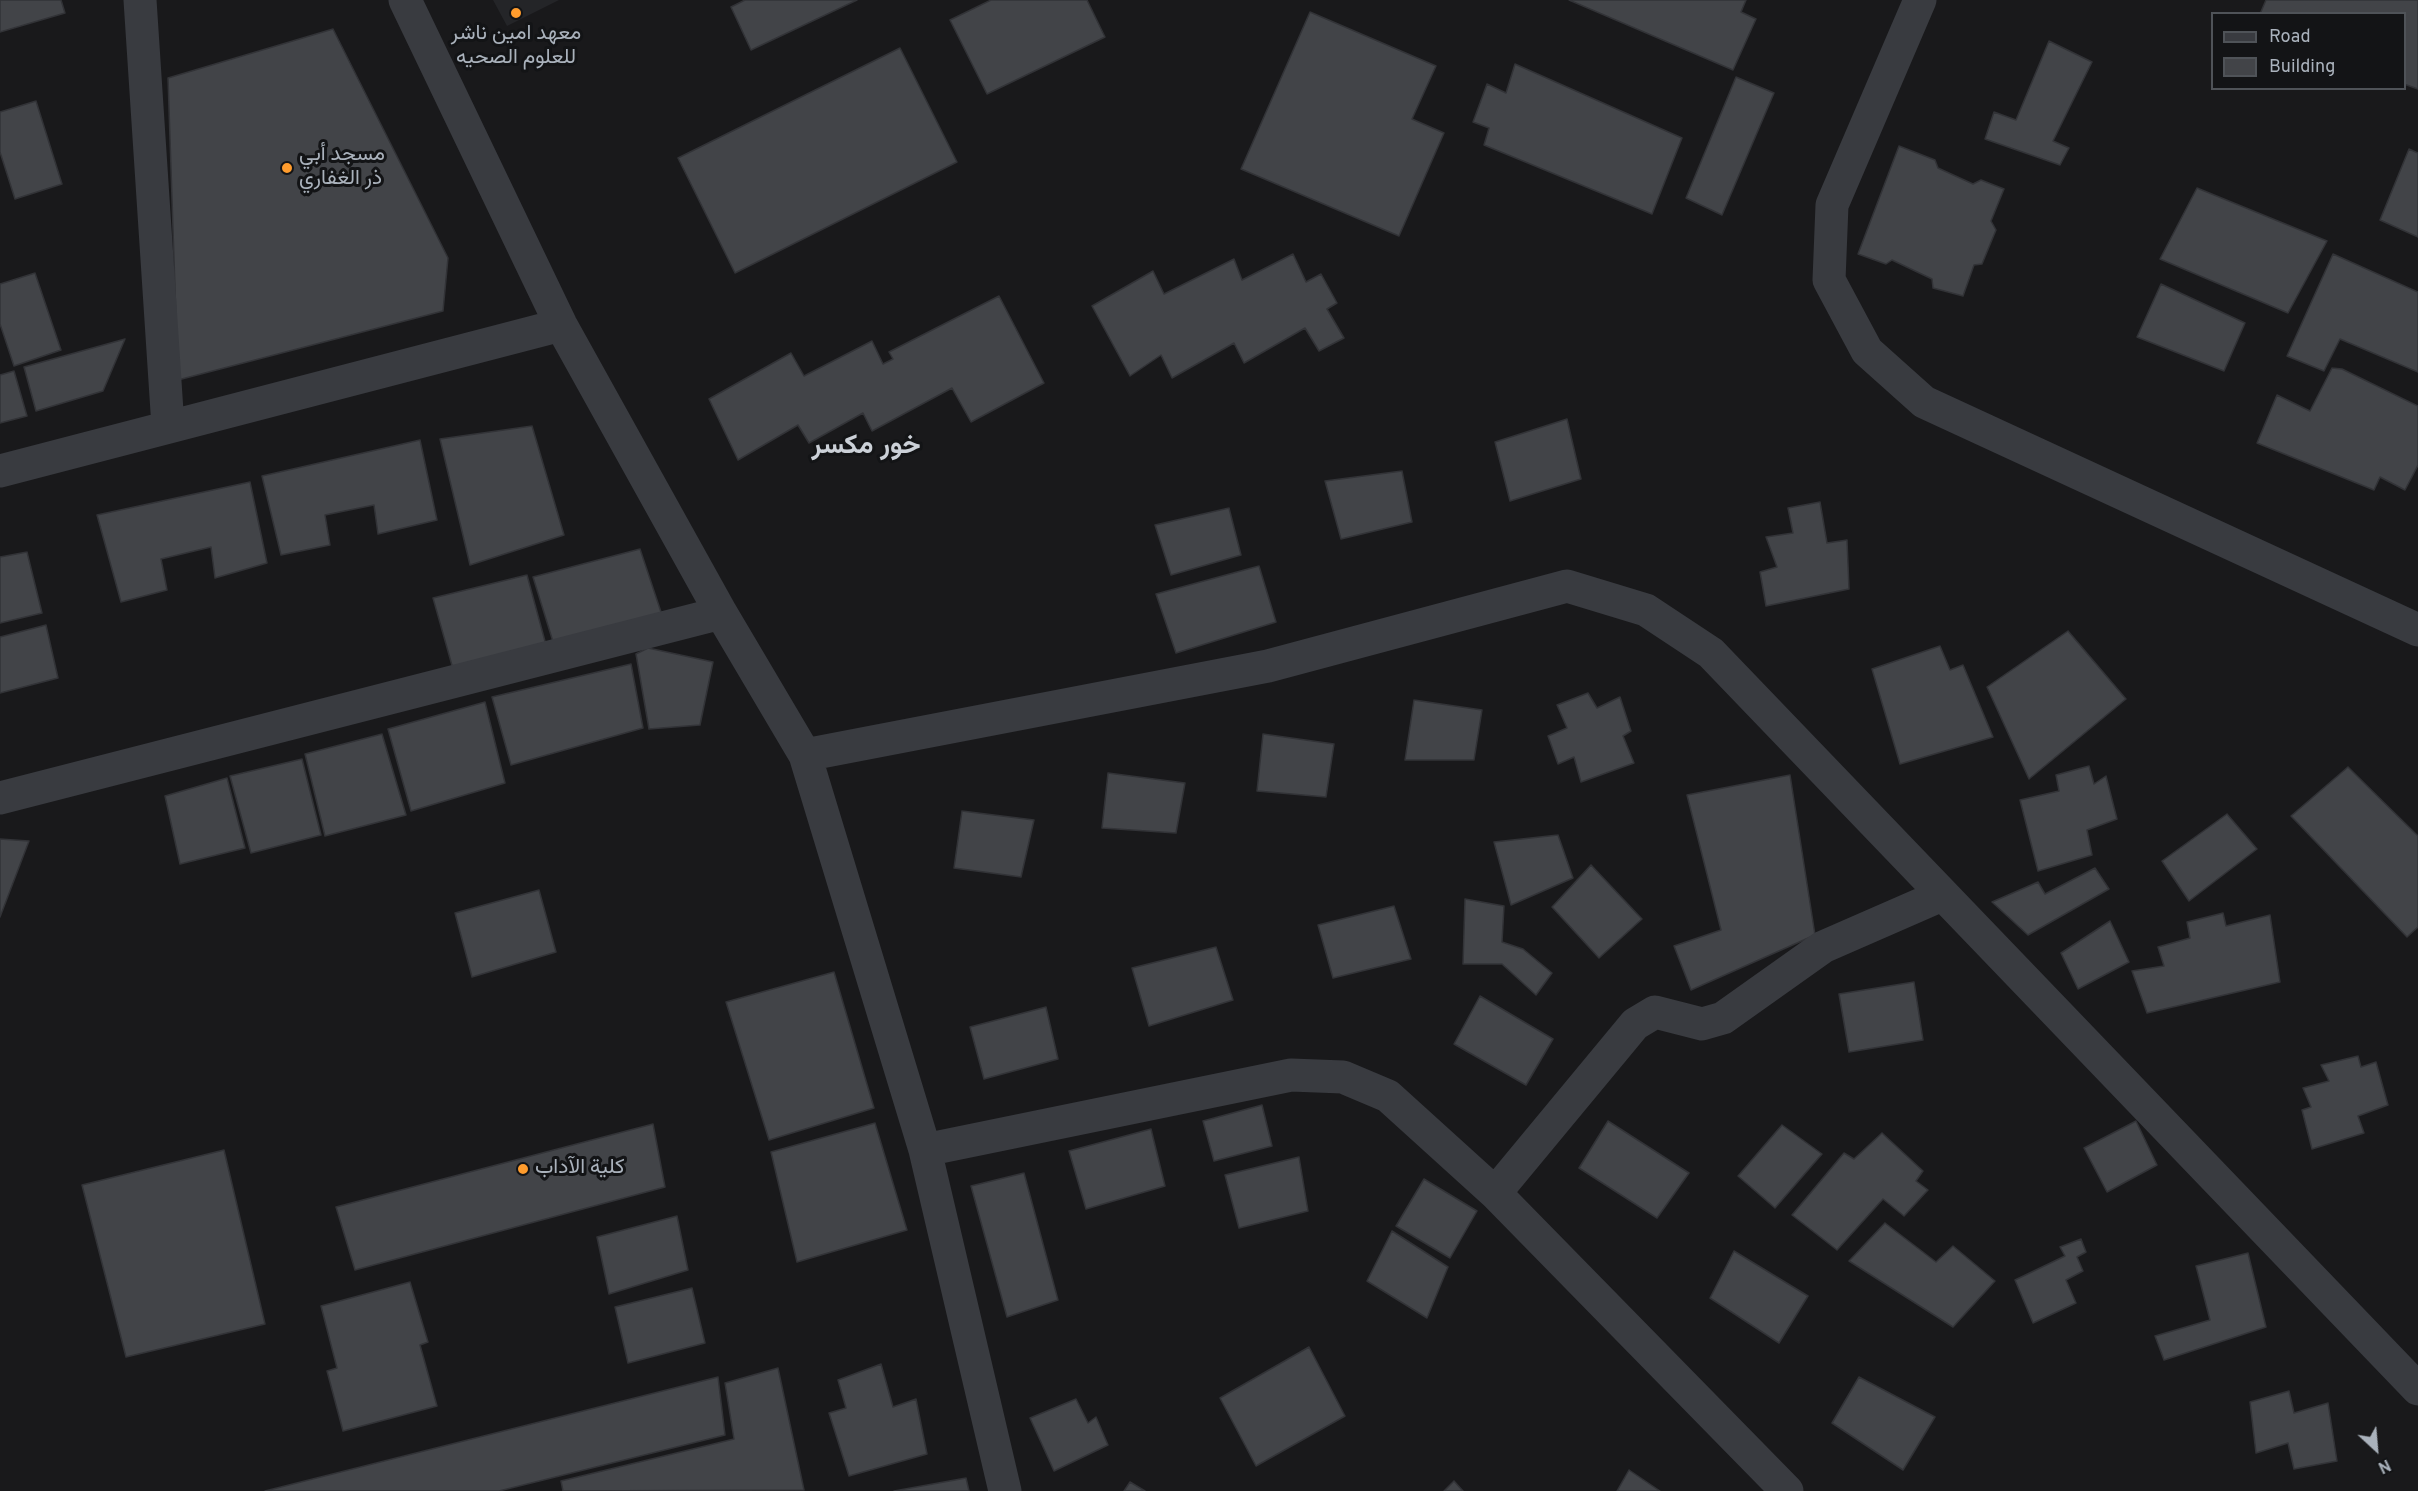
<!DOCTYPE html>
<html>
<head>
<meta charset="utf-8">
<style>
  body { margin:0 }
  #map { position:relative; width:2418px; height:1491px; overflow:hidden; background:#19191b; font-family:Overpass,sans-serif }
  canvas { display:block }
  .legend { position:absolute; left:2211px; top:12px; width:195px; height:78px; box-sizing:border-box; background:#131416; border:2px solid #4f5358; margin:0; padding:8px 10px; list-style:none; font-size:18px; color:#aab2bc }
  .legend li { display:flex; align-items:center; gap:12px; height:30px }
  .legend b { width:30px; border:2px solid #4f5358 }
  .north { position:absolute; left:2346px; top:1419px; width:60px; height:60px; -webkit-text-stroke:4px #131416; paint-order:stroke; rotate:154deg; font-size:16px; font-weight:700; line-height:24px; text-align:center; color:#aab2bc }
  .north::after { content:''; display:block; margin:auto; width:21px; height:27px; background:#aab2bc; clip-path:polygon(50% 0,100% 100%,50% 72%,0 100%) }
</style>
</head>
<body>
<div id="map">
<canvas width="2418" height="1491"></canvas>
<ul class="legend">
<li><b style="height:8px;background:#393b40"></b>Road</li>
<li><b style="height:16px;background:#424448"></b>Building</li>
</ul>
<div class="north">N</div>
</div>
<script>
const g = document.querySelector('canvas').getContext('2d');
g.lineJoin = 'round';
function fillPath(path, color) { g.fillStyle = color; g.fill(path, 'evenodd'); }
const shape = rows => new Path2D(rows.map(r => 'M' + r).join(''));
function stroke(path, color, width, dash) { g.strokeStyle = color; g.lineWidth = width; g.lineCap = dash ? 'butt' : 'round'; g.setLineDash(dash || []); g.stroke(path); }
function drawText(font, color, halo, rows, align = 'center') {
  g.font = font + ' Overpass,Vazirmatn,sans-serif'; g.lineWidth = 6; g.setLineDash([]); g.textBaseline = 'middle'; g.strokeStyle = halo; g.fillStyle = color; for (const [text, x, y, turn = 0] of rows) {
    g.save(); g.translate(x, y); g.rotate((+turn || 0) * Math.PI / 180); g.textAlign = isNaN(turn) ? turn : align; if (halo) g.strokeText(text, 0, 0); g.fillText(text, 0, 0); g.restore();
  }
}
const built = shape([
  [493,0,559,0,507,26]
]);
const building = shape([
  [0,0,61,0,65,13,0,32,0,0],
  [745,0,857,0,751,50,731,7,745,0],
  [991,0,1087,0,1105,37,987,94,950,20,991,0],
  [1569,0,1746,0,1741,12,1756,19,1733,70,1569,0],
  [2266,0,2418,0,2418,89,2404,84,2404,14,2260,14,2266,0],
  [1310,12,1436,66,1412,119,1444,133,1399,236,1241,169,1310,12],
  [333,29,448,258,443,311,178,380,168,78,333,29],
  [2049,41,2092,62,2053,141,2069,148,2060,165,1985,139,1994,112,2016,120,2049,41],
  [900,48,957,162,735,273,678,158,900,48],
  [1515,64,1682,138,1652,214,1484,145,1489,128,1473,122,1487,84,1506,93,1515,64],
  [1736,77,1774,93,1722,215,1686,198,1736,77],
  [36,101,62,184,15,199,0,152,0,112,36,101],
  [1899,146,1935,160,1938,168,1973,184,1981,180,2004,189,1991,221,1996,230,1982,264,1974,265,1963,296,1933,288,1932,279,1892,260,1886,264,1858,254,1899,146],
  [2409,149,2418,153,2418,237,2380,220,2409,149],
  [2197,188,2327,241,2288,313,2160,259,2197,188],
  [1293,254,1306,282,1321,274,1337,303,1327,309,1344,338,1319,351,1305,328,1244,363,1234,343,1172,378,1161,355,1130,376,1092,306,1153,271,1164,294,1234,259,1242,280,1293,254],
  [2333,254,2418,292,2418,372,2340,339,2324,371,2287,356,2333,254],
  [35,273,61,350,14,366,0,324,0,284,35,273],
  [2161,284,2245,323,2224,371,2137,337,2161,284],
  [999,296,1044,383,971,422,952,388,872,431,863,413,809,443,798,425,738,460,709,399,791,353,804,376,872,341,883,364,893,359,889,352,999,296],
  [125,339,103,391,36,411,24,367,125,339],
  [2332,368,2342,369,2418,406,2418,465,2405,490,2380,477,2374,490,2257,443,2277,395,2310,411,2332,368],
  [14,371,27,416,0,423,0,375,14,371],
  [1567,419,1581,479,1510,501,1495,442,1567,419],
  [532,426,564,535,470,565,440,439,532,426],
  [420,440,437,520,378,534,374,505,325,515,330,545,281,555,262,476,420,440],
  [1402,471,1412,522,1341,539,1325,481,1402,471],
  [250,482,267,563,215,578,211,547,161,559,167,590,121,602,97,515,250,482],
  [1820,502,1827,543,1847,540,1849,589,1766,606,1760,572,1777,567,1766,537,1793,533,1788,508,1820,502],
  [1229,508,1241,555,1171,575,1155,525,1229,508],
  [640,549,662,615,554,645,533,577,640,549],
  [27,552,42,613,0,623,0,557,27,552],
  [1259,566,1276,622,1176,653,1156,594,1259,566],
  [527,575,546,645,453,669,433,598,527,575],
  [46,625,58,678,0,693,0,637,46,625],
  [2068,631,2126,699,2029,779,1987,687,2068,631],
  [1940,646,1950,670,1963,665,1993,737,1900,764,1872,669,1940,646],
  [648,648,713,662,700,725,649,729,636,654,648,648],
  [631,664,643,728,511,765,492,697,631,664],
  [1588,693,1597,708,1620,697,1631,731,1623,736,1634,763,1581,782,1574,757,1558,764,1548,736,1567,728,1557,705,1588,693],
  [1414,700,1482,710,1474,760,1405,760,1414,700],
  [485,702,505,783,411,811,388,729,485,702],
  [382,734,406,815,325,836,305,754,382,734],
  [1263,734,1334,744,1326,797,1257,791,1263,734],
  [302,759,321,835,251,853,230,776,302,759],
  [2089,766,2094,784,2106,776,2117,819,2087,830,2092,855,2038,871,2020,800,2059,791,2056,775,2089,766],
  [2348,767,2418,836,2418,927,2407,937,2291,816,2348,767],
  [1108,773,1185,783,1176,833,1102,828,1108,773],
  [1790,775,1815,935,1691,990,1674,946,1721,930,1687,795,1790,775],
  [227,778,245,848,180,864,165,796,227,778],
  [962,811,1034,820,1021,877,954,868,962,811],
  [2227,814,2257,849,2189,901,2162,861,2227,814],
  [1558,835,1573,878,1511,905,1494,842,1558,835],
  [0,839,29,841,0,917,0,839],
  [1591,865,1642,919,1599,958,1552,907,1591,865],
  [2095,868,2109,889,2028,935,1992,902,2038,882,2045,894,2095,868],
  [539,890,556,952,472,977,455,913,539,890],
  [1465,899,1504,906,1502,942,1523,949,1552,973,1536,995,1502,964,1463,964,1465,899],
  [1394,906,1411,959,1333,978,1318,925,1394,906],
  [2223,913,2226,926,2270,915,2280,982,2147,1013,2132,971,2164,966,2158,947,2190,938,2187,922,2223,913],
  [2110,921,2129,962,2078,989,2061,953,2110,921],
  [1216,947,1233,1000,1149,1026,1132,968,1216,947],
  [834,972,874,1108,769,1140,726,1002,834,972],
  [1914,982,1923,1040,1849,1052,1839,994,1914,982],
  [1480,996,1553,1039,1526,1085,1454,1044,1480,996],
  [1046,1007,1058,1059,984,1079,970,1027,1046,1007],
  [2358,1056,2361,1067,2376,1062,2388,1105,2358,1116,2364,1133,2312,1149,2302,1110,2311,1107,2303,1088,2329,1081,2321,1065,2358,1056],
  [1262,1105,1272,1146,1214,1161,1203,1121,1262,1105],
  [1608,1121,1689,1173,1657,1218,1579,1168,1608,1121],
  [2136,1121,2157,1165,2107,1192,2084,1148,2136,1121],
  [875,1123,907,1230,797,1262,771,1152,875,1123],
  [653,1124,665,1187,355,1270,336,1207,653,1124],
  [1782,1125,1822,1154,1775,1208,1738,1176,1782,1125],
  [1151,1129,1165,1186,1086,1209,1069,1151,1151,1129],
  [1882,1133,1923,1171,1916,1181,1928,1190,1904,1216,1883,1199,1837,1250,1792,1215,1844,1153,1854,1159,1882,1133],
  [224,1150,265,1324,126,1357,82,1185,224,1150],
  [1299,1157,1308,1211,1239,1228,1225,1175,1299,1157],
  [1024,1173,1058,1300,1007,1317,971,1186,1024,1173],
  [1424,1179,1477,1211,1450,1258,1396,1226,1424,1179],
  [677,1216,688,1270,609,1294,597,1237,677,1216],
  [1885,1223,1936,1262,1953,1246,1995,1281,1953,1327,1849,1261,1885,1223],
  [1392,1231,1448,1267,1427,1318,1367,1281,1392,1231],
  [2081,1239,2086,1252,2077,1257,2083,1271,2066,1280,2076,1303,2033,1323,2015,1280,2065,1256,2060,1247,2081,1239],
  [1734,1251,1808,1296,1779,1343,1710,1298,1734,1251],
  [2248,1253,2266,1327,2164,1360,2155,1336,2210,1320,2196,1266,2248,1253],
  [410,1282,428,1342,420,1345,437,1406,343,1431,327,1371,337,1368,321,1306,410,1282],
  [692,1288,705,1343,628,1363,615,1307,692,1288],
  [1309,1347,1345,1416,1256,1466,1220,1398,1309,1347],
  [881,1364,893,1407,916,1399,927,1454,849,1476,829,1413,846,1408,838,1380,881,1364],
  [778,1368,804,1490,563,1491,561,1481,734,1439,725,1383,778,1368],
  [718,1377,725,1435,499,1491,265,1491,718,1377],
  [1859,1377,1935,1417,1903,1470,1832,1423,1859,1377],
  [2289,1391,2294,1413,2328,1403,2337,1461,2294,1469,2288,1443,2256,1453,2250,1402,2289,1391],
  [1076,1399,1088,1423,1096,1417,1108,1445,1054,1471,1030,1418,1076,1399],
  [1629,1470,1660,1491,1617,1491,1629,1470],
  [966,1478,969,1491,894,1491,966,1478],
  [1454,1481,1463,1491,1444,1491,1454,1481],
  [1130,1482,1145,1491,1124,1491,1130,1482]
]);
const minor = shape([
  [140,0,168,427],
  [405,0,561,325,721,613,805,755,925,1150,1005,1491],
  [1920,0,1832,205,1829,280,1867,351,1924,402,2418,630],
  [0,471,561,325],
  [805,755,1268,666,1567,586,1646,610,1711,653,2418,1389],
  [0,798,721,613],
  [925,1150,1291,1075,1343,1077,1388,1096,1495,1193,1787,1491],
  [1495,1193,1635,1024,1655,1012,1702,1024,1723,1018,1823,947,1942,895]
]);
const markers = [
  [516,13,6,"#ff9c2d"],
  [287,168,6,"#ff9c2d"],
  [523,1169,6,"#ff9c2d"]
];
const poiNames = [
  ["معهد امين ناشر",516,35,"center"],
  ["للعلوم الصحيه",516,59,"center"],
  ["مسجد أبي",299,156],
  ["ذر الغفاري",299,180],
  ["كلية الآداب",535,1169]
];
const districtNames = [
  ["خور مكسر",866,448]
];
fillPath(built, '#242528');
fillPath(building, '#424448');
stroke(building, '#323337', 1.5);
stroke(minor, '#393b40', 33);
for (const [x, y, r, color] of markers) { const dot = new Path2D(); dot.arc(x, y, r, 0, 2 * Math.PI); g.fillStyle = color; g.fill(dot); stroke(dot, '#131416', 2); }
drawText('21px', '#aab2bc', '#131416', poiNames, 'left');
drawText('bold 27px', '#cbd0d7', '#131416', districtNames);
</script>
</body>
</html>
